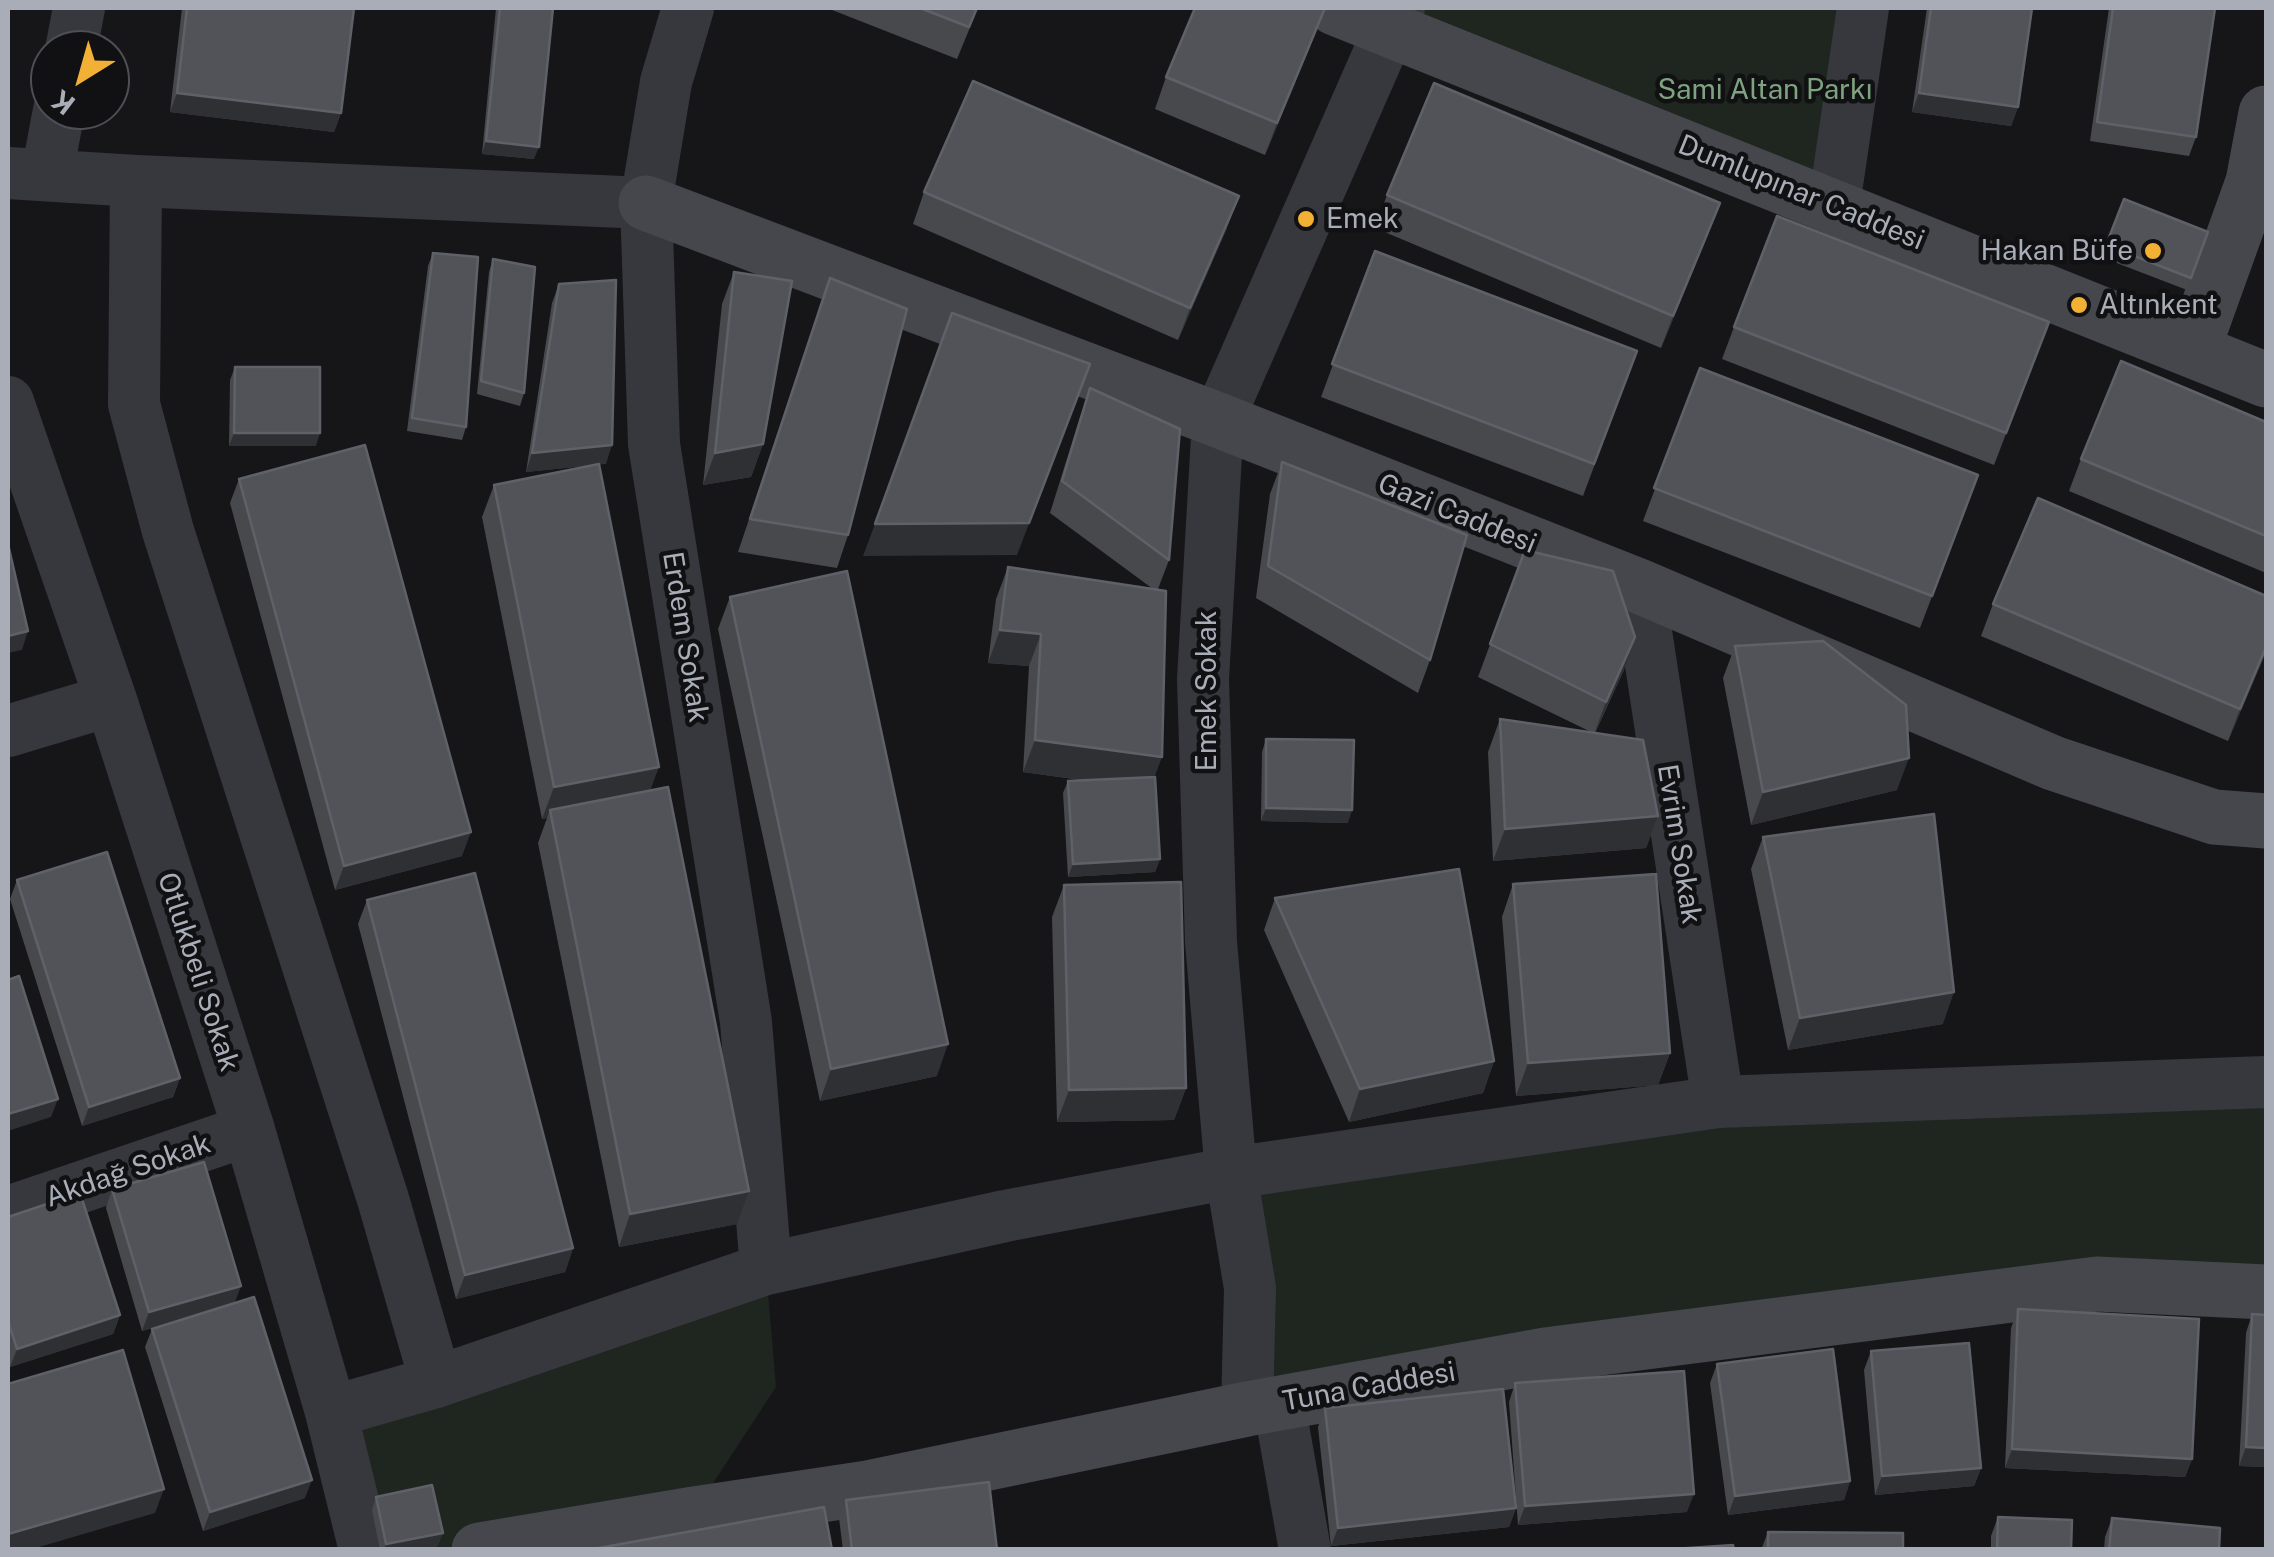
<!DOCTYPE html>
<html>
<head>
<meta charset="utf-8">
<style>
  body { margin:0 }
  #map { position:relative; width:2274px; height:1557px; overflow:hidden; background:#161618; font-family:"Public Sans",sans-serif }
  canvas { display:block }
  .frame { position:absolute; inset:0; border:10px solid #a8adb8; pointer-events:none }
  .north { position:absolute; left:30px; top:30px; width:100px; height:100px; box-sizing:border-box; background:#111113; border:2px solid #4d4f55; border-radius:50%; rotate:217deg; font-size:28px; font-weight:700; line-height:40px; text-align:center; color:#a8adb8 }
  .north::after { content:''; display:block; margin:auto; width:35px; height:45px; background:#f2b134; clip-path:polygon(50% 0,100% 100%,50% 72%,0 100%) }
</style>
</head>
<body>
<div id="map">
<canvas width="2274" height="1557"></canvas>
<div class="frame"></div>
<div class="north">K</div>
</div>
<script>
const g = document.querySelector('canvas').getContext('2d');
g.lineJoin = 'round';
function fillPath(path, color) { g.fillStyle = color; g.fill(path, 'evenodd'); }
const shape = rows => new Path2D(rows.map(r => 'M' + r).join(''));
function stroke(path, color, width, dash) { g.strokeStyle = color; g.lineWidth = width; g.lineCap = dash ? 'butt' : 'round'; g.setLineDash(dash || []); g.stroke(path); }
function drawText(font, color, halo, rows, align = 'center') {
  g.font = font + ' "Public Sans",sans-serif'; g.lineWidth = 9; g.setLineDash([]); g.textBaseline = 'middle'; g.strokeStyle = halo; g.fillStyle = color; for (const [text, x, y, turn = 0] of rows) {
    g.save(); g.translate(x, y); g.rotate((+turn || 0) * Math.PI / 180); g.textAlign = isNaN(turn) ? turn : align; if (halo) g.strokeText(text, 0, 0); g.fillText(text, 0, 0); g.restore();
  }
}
const green = shape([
  [1399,8,1863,8,1834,205],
  [2266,1082,2266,1292,1247,1409,1231,1173,1718,1102],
  [766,1269,776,1387,693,1514,479,1549,365,1549,331,1412]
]);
const street = shape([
  [688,8,666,82,646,203,654,444,746,1022,766,1269],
  [71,50,79,8],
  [8,173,136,181,646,203],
  [47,174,59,110],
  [136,181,134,404,168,531,383,1199,436,1382],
  [1834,205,1863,8],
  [8,402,111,700,249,1130,331,1412,365,1550],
  [1639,586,1718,1102],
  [8,731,111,700],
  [8,1212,249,1130],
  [1279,1404,1305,1550],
  [1247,1409,1250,1288,1231,1173,1211,942,1203,679,1218,420,1399,8],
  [331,1412,436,1382,766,1269,1005,1216,1231,1173,1718,1102,2266,1082]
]);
const secondary = shape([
  [1335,8,2266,380],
  [646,203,1218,420,1639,586,2053,763,2214,817,2266,821],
  [2193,349,2253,182,2266,113],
  [479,1550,693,1514,868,1488,1247,1409,1545,1355,2097,1284,2266,1292]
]);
const wall = shape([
  [182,8,354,8,341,113,334,132,170,112],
  [496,8,553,8,534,159,482,154],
  [827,8,978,8,957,59],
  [1927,8,2032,8,2018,107,2011,126,1912,112],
  [2109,8,2215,8,2196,137,2189,156,2090,141],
  [1314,37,1265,155,1155,109,1166,77],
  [924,192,1227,228,1178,340,913,224],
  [1387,195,1708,235,1661,348,1375,228],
  [2124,199,2208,232,2187,290,2101,257],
  [1375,251,1637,351,1583,496,1321,397],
  [433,253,466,427,462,440,407,431,428,266],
  [493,259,524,393,520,406,477,394,489,272],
  [734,272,763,444,751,477,703,485,722,304],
  [830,278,848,535,837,568,738,552],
  [559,284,606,464,599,464,650,791,737,1224,619,1247,538,843,547,818,542,819,482,517,494,485,593,465,526,472,552,303],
  [2049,322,1994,465,1722,359,1734,327],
  [235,367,316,446,229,446,230,380],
  [1700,368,1978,475,1920,628,1643,521],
  [1090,388,1169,560,1158,589,1155,777,1160,859,1155,872,1068,877,1063,793,1068,781,1081,780,1023,772,1029,666,988,663,996,599,1008,567,1153,589,1050,513,1079,420],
  [2266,422,2266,573,2069,491,2081,459],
  [1282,462,1430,660,1418,693,1256,598,1270,494],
  [239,479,462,856,335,890,230,503],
  [1525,550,1624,670,1595,733,1658,816,1646,848,1493,861,1488,752,1500,719,1591,732,1478,677],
  [2266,596,2266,652,2228,741,1981,636,1993,604],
  [730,597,937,1076,820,1101,718,629],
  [1735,646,1897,790,1751,825,1723,678],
  [1266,739,1348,823,1261,821,1262,752],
  [1763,837,1943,1024,1788,1050,1751,869],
  [17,880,180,1078,173,1097,82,1126,10,899],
  [1513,884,1670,1053,1658,1085,1516,1096,1502,917],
  [1064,885,1186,1088,1174,1120,1057,1122,1052,917],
  [1275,898,1494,1061,1483,1093,1349,1122,1264,930],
  [367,900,573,1248,565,1272,456,1299,358,924],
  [112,1189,235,1303,305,1498,203,1531,145,1347,152,1329,160,1326,142,1331,106,1208],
  [8,1217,120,1315,113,1334,10,1367,8,1360],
  [2018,1309,2192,1459,2185,1477,2005,1468,2011,1328],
  [2252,1314,2266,1315,2266,1467,2239,1466,2246,1333],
  [1871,1351,1981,1468,1974,1486,1875,1495,1864,1370],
  [1717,1364,1850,1481,1844,1500,1728,1515,1710,1383],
  [1515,1383,1687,1512,1518,1525,1509,1402],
  [1325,1408,1516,1508,1509,1527,1331,1546,1318,1427],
  [376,1497,438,1546,418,1550,380,1550,372,1510],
  [846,1500,997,1550,843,1550,839,1518],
  [1998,1517,2071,1550,1991,1550,1991,1536],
  [2112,1518,2219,1550,2104,1550,2105,1537],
  [1768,1532,1903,1550,1761,1550]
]);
const shadedWall = shape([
  [1325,8,1314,37,1265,155,1277,123],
  [177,93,341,113,334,132,170,112],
  [1919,93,2018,107,2011,126,1912,112],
  [486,141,539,147,534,159,482,154],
  [1239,196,1227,228,1178,340,1190,308],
  [1720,203,1708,235,1661,348,1673,316],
  [1078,396,1017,555,863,556,875,524],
  [234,433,320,433,316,446,229,446],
  [763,444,751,477,703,485,715,453],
  [612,445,606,464,526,472,532,453],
  [1000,630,1041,634,1029,666,988,663],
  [28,631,22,650,8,653,8,636],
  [1635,637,1624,670,1594,734,1606,702],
  [2266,647,2266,652,2228,741,2240,709],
  [1035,740,1162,757,1150,789,1023,772],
  [1909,758,1897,790,1751,825,1763,792],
  [659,767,647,799,550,810,547,818,542,819,554,787],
  [1266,808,1352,810,1348,823,1261,821],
  [1658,816,1646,848,1493,861,1505,829],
  [471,832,462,856,335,890,344,866],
  [1160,859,1155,872,1068,877,1073,864],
  [1954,992,1943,1024,1788,1050,1800,1018],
  [948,1044,937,1076,820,1101,831,1069],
  [1670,1053,1658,1085,1516,1096,1528,1063],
  [1494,1061,1483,1093,1349,1122,1360,1089],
  [180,1078,173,1097,82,1126,89,1107],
  [1186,1088,1174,1120,1057,1122,1069,1090],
  [58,1099,51,1117,8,1131,8,1114],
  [749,1191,737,1224,619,1247,630,1214],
  [573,1248,565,1272,456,1299,465,1275],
  [241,1286,234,1305,142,1331,149,1312],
  [120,1315,113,1334,10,1367,17,1349],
  [2246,1447,2266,1448,2266,1467,2239,1466],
  [2012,1449,2192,1459,2185,1477,2005,1468],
  [1981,1468,1974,1486,1875,1495,1882,1476],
  [312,1480,305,1498,203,1531,210,1512],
  [1850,1481,1844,1500,1728,1515,1735,1496],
  [164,1489,155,1513,29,1550,8,1550,8,1534],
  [1694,1494,1687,1512,1518,1525,1525,1506],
  [1516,1508,1509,1527,1331,1546,1338,1528],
  [443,1533,438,1546,418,1550,384,1550,386,1544]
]);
const building = shape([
  [187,8,354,8,341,113,177,93,187,8],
  [500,8,553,8,539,147,486,141,500,8],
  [920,8,977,8,969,27,920,8],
  [1195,8,1325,8,1277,123,1166,77,1195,8],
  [1931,8,2032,8,2018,107,1919,93,1931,8],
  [2113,8,2215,8,2196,137,2097,122,2113,8],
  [973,81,1239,196,1190,308,924,192,973,81],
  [1434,83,1720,203,1673,316,1387,195,1434,83],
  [2124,199,2208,232,2191,278,2106,245,2124,199],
  [1777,216,2049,322,2006,433,1734,327,1777,216],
  [1375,251,1637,351,1594,464,1332,364,1375,251],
  [433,253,478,257,466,427,412,418,433,253],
  [493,259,535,267,524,393,481,381,493,259],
  [734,272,792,281,763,444,715,453,734,272],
  [830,278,907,309,848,535,750,519,830,278],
  [616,280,612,445,532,453,559,284,616,280],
  [952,313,1090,364,1029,523,875,524,952,313],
  [2121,361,2266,422,2266,536,2081,459,2121,361],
  [235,367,320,367,320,433,234,433,235,367],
  [1700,368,1978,475,1932,596,1654,488,1700,368],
  [1090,388,1180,429,1169,560,1062,481,1090,388],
  [365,445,471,832,344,866,239,479,365,445],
  [1282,462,1467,535,1430,660,1268,566,1282,462],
  [599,464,659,767,554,787,494,485,599,464],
  [2038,498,2266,596,2266,647,2240,709,1993,604,2038,498],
  [8,544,28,631,8,636,8,544],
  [1525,550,1613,571,1635,637,1606,702,1490,644,1525,550],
  [1008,567,1166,591,1162,757,1035,740,1041,634,1000,630,1008,567],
  [847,571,948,1044,831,1069,730,597,847,571],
  [1823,641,1906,705,1909,758,1763,792,1735,646,1823,641],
  [1500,719,1643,740,1658,816,1505,829,1500,719],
  [1266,739,1354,740,1352,810,1266,808,1266,739],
  [1155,777,1160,859,1073,864,1068,781,1155,777],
  [668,787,749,1191,630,1214,550,810,668,787],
  [1934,814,1954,992,1800,1018,1763,837,1934,814],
  [107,852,180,1078,89,1107,17,880,107,852],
  [1459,869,1494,1061,1360,1089,1275,898,1459,869],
  [475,873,573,1248,465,1275,367,900,475,873],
  [1656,874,1670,1053,1528,1063,1513,884,1656,874],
  [1181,882,1186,1088,1069,1090,1064,885,1181,882],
  [19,976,58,1099,8,1114,8,980,19,976],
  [204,1162,241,1286,149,1312,112,1189,204,1162],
  [80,1193,120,1315,17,1349,8,1321,8,1217,80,1193],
  [254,1297,312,1480,210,1512,152,1329,254,1297],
  [2018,1309,2199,1319,2192,1459,2012,1449,2018,1309],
  [2252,1314,2266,1315,2266,1448,2246,1447,2252,1314],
  [1969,1343,1981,1468,1882,1476,1871,1351,1969,1343],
  [1833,1349,1850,1481,1735,1496,1717,1364,1833,1349],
  [123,1350,164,1489,8,1534,8,1384,123,1350],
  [1684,1371,1694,1494,1525,1506,1515,1383,1684,1371],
  [1503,1389,1516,1508,1338,1528,1325,1408,1503,1389],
  [989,1482,997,1550,852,1550,846,1500,989,1482],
  [432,1485,443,1533,386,1544,376,1497,432,1485],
  [824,1507,832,1550,588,1550,824,1507],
  [1998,1517,2072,1520,2071,1550,1997,1550,1998,1517],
  [2112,1518,2220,1528,2219,1550,2109,1550,2112,1518],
  [1768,1532,1903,1533,1903,1550,1768,1550,1768,1532],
  [1733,1545,1734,1550,1659,1550,1733,1545]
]);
const markers = [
  [1306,219,10,"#f2b134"],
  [2153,251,10,"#f2b134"],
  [2079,305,10,"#f2b134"]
];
const parkNames = [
  ["Sami Altan Parkı",1765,90]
];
const streetNames = [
  ["Dumlupınar Caddesi",1801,193,22],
  ["Gazi Caddesi",1457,514,22],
  ["Erdem Sokak",685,637,81],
  ["Emek Sokak",1207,691,-90],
  ["Evrim Sokak",1679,844,81],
  ["Otlukbeli Sokak",198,972,72],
  ["Akdağ Sokak",128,1171,-19],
  ["Tuna Caddesi",1369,1387,-10]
];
const poiNames = [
  ["Emek",1326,219],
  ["Hakan Büfe",2133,251,"right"],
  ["Altınkent",2099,305]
];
fillPath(green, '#1e261f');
stroke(street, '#37383d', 52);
stroke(secondary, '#45474d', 55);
fillPath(wall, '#47494d');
fillPath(shadedWall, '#2f3033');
fillPath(building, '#525359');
stroke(building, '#5f6168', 2.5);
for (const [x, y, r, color] of markers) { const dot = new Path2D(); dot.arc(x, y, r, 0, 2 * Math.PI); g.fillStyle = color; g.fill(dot); stroke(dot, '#111113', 4); }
drawText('28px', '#7fa381', '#111113', parkNames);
drawText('28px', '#a8adb8', '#111113', streetNames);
drawText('28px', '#a8adb8', '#111113', poiNames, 'left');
</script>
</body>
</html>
